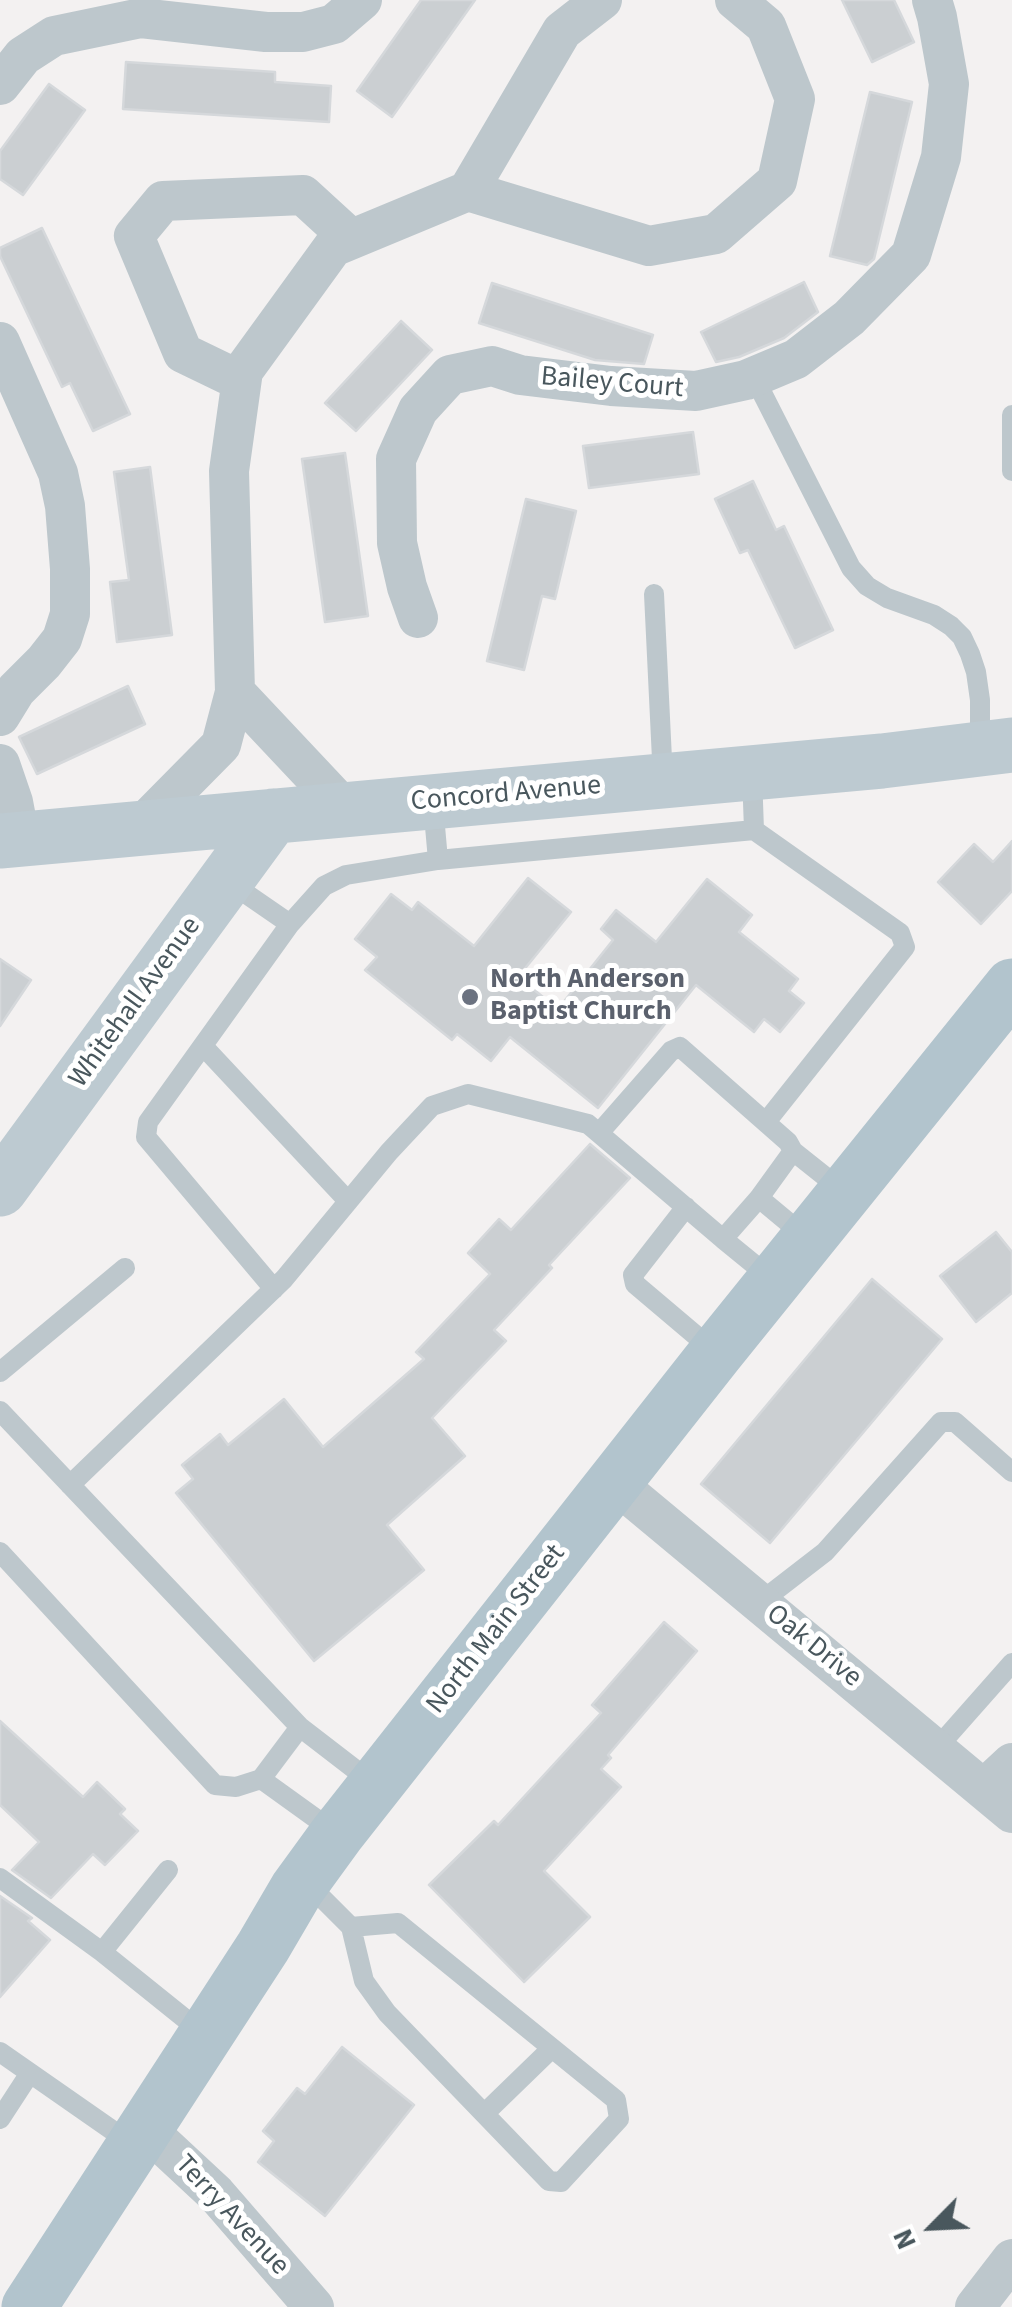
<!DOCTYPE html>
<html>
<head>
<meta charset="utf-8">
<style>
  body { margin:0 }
  #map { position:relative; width:1012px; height:2307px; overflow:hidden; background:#f3f1f1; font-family:"Source Sans 3",sans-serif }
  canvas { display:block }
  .north { position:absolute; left:882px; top:2177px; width:100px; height:100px; -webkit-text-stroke:8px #fff; paint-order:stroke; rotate:246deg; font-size:28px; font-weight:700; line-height:40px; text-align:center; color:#49575d }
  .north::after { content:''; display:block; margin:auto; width:35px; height:45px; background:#49575d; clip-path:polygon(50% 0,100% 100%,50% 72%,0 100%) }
</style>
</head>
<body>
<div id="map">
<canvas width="1012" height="2307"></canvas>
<div class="north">N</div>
</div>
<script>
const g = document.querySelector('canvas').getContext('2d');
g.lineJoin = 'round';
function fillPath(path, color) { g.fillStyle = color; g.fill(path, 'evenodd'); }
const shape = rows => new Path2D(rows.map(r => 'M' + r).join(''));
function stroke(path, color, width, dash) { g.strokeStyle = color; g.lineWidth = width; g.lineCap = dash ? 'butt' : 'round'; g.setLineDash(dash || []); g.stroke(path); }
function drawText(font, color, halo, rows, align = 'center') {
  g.font = font + ' "Source Sans 3",sans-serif'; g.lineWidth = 10; g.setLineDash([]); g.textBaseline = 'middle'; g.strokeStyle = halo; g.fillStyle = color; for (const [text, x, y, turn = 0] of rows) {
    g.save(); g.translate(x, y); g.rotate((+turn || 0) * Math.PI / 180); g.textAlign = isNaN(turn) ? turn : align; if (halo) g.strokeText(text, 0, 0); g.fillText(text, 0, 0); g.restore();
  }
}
const building = shape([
  [421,0,475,0,392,117,357,91,421,0],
  [842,0,894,0,914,42,872,62,842,0],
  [126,62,275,72,275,82,331,86,329,122,123,109,126,62],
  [49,84,85,110,23,195,0,179,0,151,49,84],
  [870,92,912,102,874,259,867,265,830,256,870,92],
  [42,228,130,414,93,431,70,383,62,387,0,256,0,248,42,228],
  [804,282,818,312,784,338,739,357,716,362,701,332,804,282],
  [492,283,653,335,644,364,595,360,479,323,492,283],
  [401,321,432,350,356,431,325,403,401,321],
  [693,432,699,474,589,488,583,446,693,432],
  [345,453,368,616,325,622,302,459,345,453],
  [150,467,172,635,117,642,110,582,129,580,114,472,150,467],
  [753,481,776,530,784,526,833,630,795,648,748,550,740,553,715,499,753,481],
  [526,499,576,511,555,599,542,596,524,670,487,661,526,499],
  [128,686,145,724,37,774,19,737,128,686],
  [1012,841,1012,891,981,924,938,882,974,844,993,862,1012,841],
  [528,878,571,912,518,977,558,1009,613,940,601,929,616,910,656,942,707,879,752,915,739,932,798,979,789,991,804,1003,780,1032,764,1019,754,1032,696,985,598,1108,510,1037,491,1061,457,1034,452,1040,365,970,377,957,355,939,391,894,412,910,418,902,474,946,528,878],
  [0,959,31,980,0,1026,0,959],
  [590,1144,630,1178,549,1265,552,1268,494,1330,506,1341,432,1418,465,1456,387,1525,424,1570,314,1661,176,1493,193,1479,182,1465,220,1434,228,1445,284,1399,323,1447,424,1359,416,1352,490,1274,468,1253,499,1219,511,1230,590,1144],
  [996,1232,1012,1252,1012,1293,976,1322,940,1276,996,1232],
  [872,1279,942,1339,770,1543,701,1484,872,1279],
  [664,1622,697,1651,608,1755,611,1758,601,1769,621,1787,544,1871,590,1917,524,1982,429,1885,494,1821,498,1825,601,1713,592,1705,664,1622],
  [0,1721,83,1797,97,1782,125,1809,120,1814,138,1831,105,1865,93,1854,51,1898,12,1870,39,1842,0,1805,0,1721],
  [0,1896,32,1918,28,1921,50,1940,0,1997,0,1896],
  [342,2047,414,2105,325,2216,258,2162,274,2141,263,2131,297,2088,305,2094,342,2047]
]);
const lane = shape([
  [754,377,851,568,867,586,887,598,934,615,951,626,962,637,970,654,976,672,980,700,980,747],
  [1012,415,1012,471],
  [654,594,663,780],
  [752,774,754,830,900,933,905,947,766,1122],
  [433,804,438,860,754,830],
  [229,882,290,924,324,886,346,875,438,860],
  [203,1046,348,1201],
  [793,1151,842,1190],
  [759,1198,807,1238],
  [686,1207,633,1275,635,1284,713,1350],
  [723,1239,772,1279],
  [274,1289,146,1137,148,1122,290,924],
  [0,1372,125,1268],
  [0,1411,300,1727,374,1784],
  [70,1485,284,1279,389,1152,432,1106,468,1094,588,1124,723,1239,759,1198,793,1151,788,1142,680,1047,671,1051,600,1132],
  [0,1552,215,1785,236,1787,261,1779,336,1833],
  [759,1603,825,1552,941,1422,955,1422,1012,1472],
  [936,1749,1012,1663],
  [261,1779,300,1727],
  [0,1878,102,1952,204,2034],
  [305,1881,351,1927,364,1981,387,2013,549,2181,561,2182,619,2119,616,2100,398,1923,351,1927],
  [102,1952,168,1870],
  [0,2052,132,2144],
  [485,2113,552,2048],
  [0,2119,30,2073]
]);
const street = shape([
  [602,0,562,31,468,191,649,246,716,234,777,181,795,99,766,26,735,0],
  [0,85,23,56,54,36,141,18,266,32,303,32,334,24,362,0],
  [0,342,58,473,65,506,70,569,70,614,62,639,44,662,16,690,0,716],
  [241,381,183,353,134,236,163,201,303,195,350,238],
  [418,618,407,587,397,543,396,459,418,410,450,375,492,366,520,375,611,386,696,391,746,380,796,359,849,318,911,255,941,157,949,84,937,17,932,0],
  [235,692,346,810],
  [0,764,13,802,20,839],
  [139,828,221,745,235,692,229,471,243,371,333,247,468,191],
  [614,1482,1012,1813],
  [984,1789,1012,1763],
  [145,2128,216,2194,314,2307],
  [975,2307,1012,2259]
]);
const secondary = shape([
  [0,841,882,761,1012,745],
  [0,1189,273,816]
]);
const primary = shape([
  [29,2307,263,1947,297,1889,337,1834,716,1353,1012,986]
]);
const markers = [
  [470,997,10,"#6b7280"]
];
const streetNames = [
  ["Bailey Court",612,384,5],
  ["Concord Avenue",506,795,-5],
  ["Whitehall Avenue",136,1003,-54],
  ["North Main Street",497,1630,-52],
  ["Oak Drive",813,1647,39],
  ["Terry Avenue",231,2216,47]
];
const worshipNames = [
  ["North Anderson",490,981],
  ["Baptist Church",490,1013]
];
fillPath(building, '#cbcfd2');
stroke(building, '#d5d8db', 2.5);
stroke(lane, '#bdc7cc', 20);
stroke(street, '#bdc7cc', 40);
stroke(secondary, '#bdcad1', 55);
stroke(primary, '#b2c4cd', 55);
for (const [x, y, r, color] of markers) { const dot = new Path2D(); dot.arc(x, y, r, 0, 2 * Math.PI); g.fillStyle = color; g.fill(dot); stroke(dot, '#fff', 4); }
drawText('28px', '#49575d', '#fff', streetNames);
drawText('bold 28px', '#5b616d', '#fff', worshipNames, 'left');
</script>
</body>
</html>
